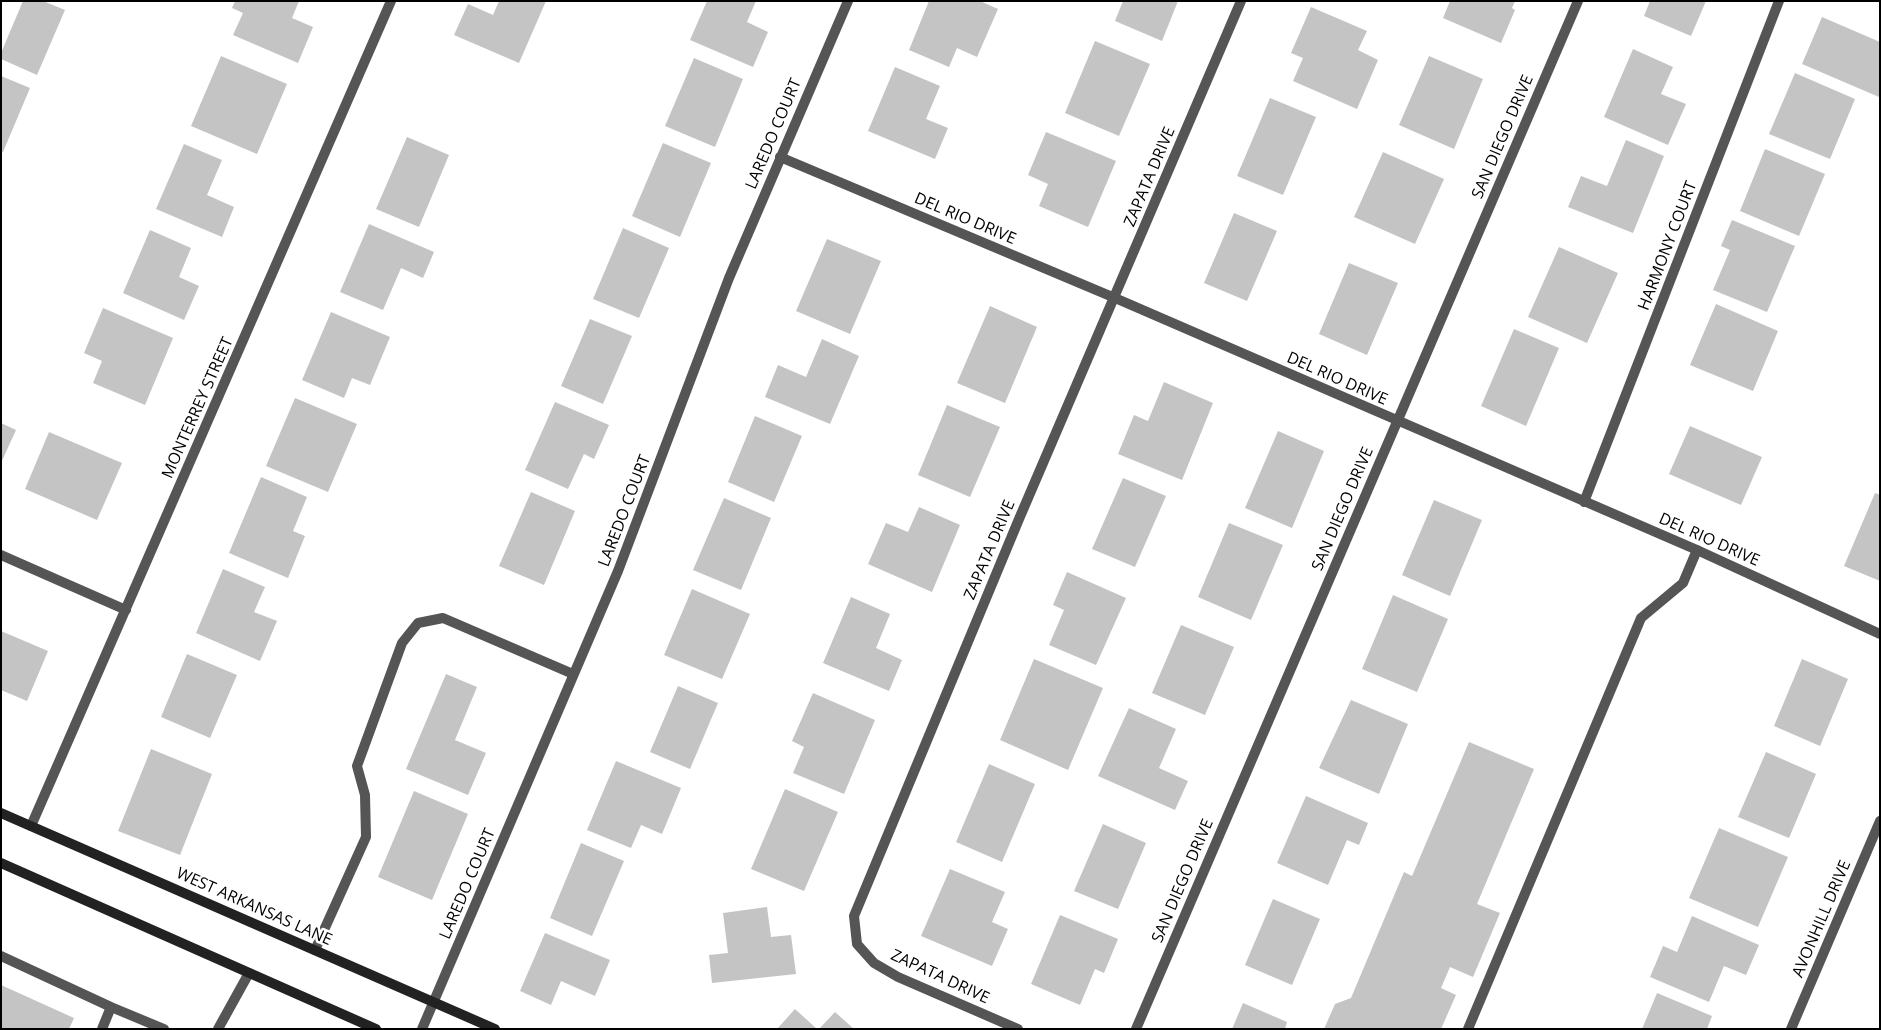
<!DOCTYPE html>
<html>
<head>
<meta charset="utf-8">
<style>
  body { margin:0 }
  #map { position:relative; width:1881px; height:1030px; overflow:hidden; background:#fff; font-family:"Open Sans",sans-serif }
  canvas { display:block }
  .frame { position:absolute; inset:0; border:2px solid #000; pointer-events:none }
</style>
</head>
<body>
<div id="map">
<canvas width="1881" height="1030"></canvas>
<div class="frame"></div>
</div>
<script>
const g = document.querySelector('canvas').getContext('2d');
g.lineJoin = 'round';
function fillPath(path, color) { g.fillStyle = color; g.fill(path, 'evenodd'); }
const shape = rows => new Path2D(rows.map(r => 'M' + r).join(''));
function stroke(path, color, width, dash) { g.strokeStyle = color; g.lineWidth = width; g.lineCap = dash ? 'butt' : 'round'; g.setLineDash(dash || []); g.stroke(path); }
function drawText(font, color, halo, rows, align = 'center') {
  g.font = font + ' "Open Sans",sans-serif'; g.lineWidth = 5; g.setLineDash([]); g.textBaseline = 'middle'; g.strokeStyle = halo; g.fillStyle = color; for (const [text, x, y, turn = 0] of rows) {
    g.save(); g.translate(x, y); g.rotate((+turn || 0) * Math.PI / 180); g.textAlign = isNaN(turn) ? turn : align; if (halo) g.strokeText(text, 0, 0); g.fillText(text, 0, 0); g.restore();
  }
}
const building = shape([
  [23,1,43,1,65,10,37,75,1,59,1,53],
  [235,1,299,1,292,18,313,27,298,63,233,35,243,13,232,8],
  [499,1,546,1,519,63,454,35,468,4,493,15],
  [707,1,756,1,747,22,768,32,753,67,690,40],
  [929,1,980,1,998,9,977,57,957,48,949,67,909,50],
  [1123,1,1178,1,1162,41,1115,21],
  [1450,1,1515,1,1512,8,1515,10,1501,43,1443,18],
  [1650,1,1706,1,1691,36,1644,16],
  [1311,7,1367,31,1358,50,1378,60,1357,109,1293,81,1303,58,1291,53],
  [1822,17,1880,42,1879,97,1802,64],
  [1095,41,1150,64,1119,136,1065,113],
  [1633,49,1673,67,1661,94,1686,104,1668,145,1604,117],
  [221,56,287,84,257,154,191,126],
  [1429,56,1483,79,1454,149,1399,125],
  [694,58,743,79,715,147,665,126],
  [895,67,940,86,926,119,948,128,935,159,868,131],
  [1795,73,1855,99,1830,159,1769,134],
  [1,76,30,88,3,152,1,151],
  [1270,98,1316,117,1283,195,1237,176],
  [1046,132,1116,161,1088,227,1039,206,1048,184,1028,175],
  [407,137,449,155,419,227,376,209],
  [1626,140,1664,156,1633,233,1568,207,1581,176,1607,186],
  [663,143,711,163,680,237,632,216],
  [184,144,222,160,207,195,234,207,222,237,156,209],
  [1765,149,1825,174,1799,236,1740,211],
  [1383,152,1444,179,1415,244,1354,217],
  [1234,213,1277,231,1247,301,1204,283],
  [1732,220,1795,246,1767,312,1713,290,1730,250,1721,246],
  [369,224,434,252,423,278,401,268,383,310,340,292],
  [623,228,669,248,639,318,593,299],
  [150,230,191,248,179,277,199,286,184,320,123,293],
  [827,239,881,261,850,334,796,311],
  [1559,247,1618,273,1587,343,1528,317],
  [1349,263,1398,283,1367,355,1319,334],
  [1716,304,1778,331,1753,391,1690,365],
  [990,306,1037,327,1005,403,957,383],
  [103,308,173,338,145,405,93,383,102,361,84,353],
  [331,312,390,337,370,385,352,378,344,398,302,380],
  [590,319,632,336,603,404,561,386],
  [1514,329,1559,348,1526,426,1481,406],
  [822,339,859,356,830,424,765,397,778,365,806,377],
  [1164,382,1213,403,1182,480,1118,454,1134,415,1148,421],
  [295,398,357,424,328,492,266,466],
  [555,402,609,425,594,459,584,454,568,489,525,470],
  [947,405,1000,427,970,497,918,475],
  [755,416,802,436,774,502,728,482],
  [1,423,16,430,1,463],
  [1690,426,1762,457,1741,505,1669,474],
  [1278,431,1324,451,1292,528,1245,508],
  [49,432,122,463,97,520,25,489],
  [261,477,307,497,293,531,305,536,288,578,229,553],
  [1123,478,1166,496,1135,567,1092,549],
  [531,492,575,511,544,585,499,566],
  [1875,493,1880,495,1880,581,1844,566],
  [724,498,771,518,741,590,693,570],
  [1434,500,1482,520,1450,596,1402,575],
  [919,507,960,525,932,592,868,564,886,523,908,532],
  [1229,523,1283,545,1251,620,1198,597],
  [223,569,265,587,254,612,277,621,260,661,196,633],
  [1067,572,1126,598,1096,665,1049,645,1064,610,1053,605],
  [692,589,750,614,722,679,664,655],
  [1393,595,1448,619,1417,692,1362,669],
  [851,597,890,614,876,648,902,660,889,691,823,663],
  [1181,625,1234,647,1205,715,1152,693],
  [1,631,48,651,27,701,1,690],
  [187,654,237,675,210,738,161,717],
  [1034,659,1103,688,1068,770,1000,740],
  [1802,659,1848,679,1820,746,1774,726],
  [446,674,477,687,455,740,486,753,468,795,406,769],
  [678,686,718,703,690,769,650,752],
  [813,693,875,720,844,794,793,773,804,747,792,741],
  [1351,700,1408,724,1379,794,1319,768],
  [1129,708,1176,729,1159,768,1188,781,1175,810,1098,776],
  [1469,742,1534,769,1477,904,1500,913,1473,977,1450,967,1441,988,1456,995,1441,1029,1324,1029,1335,1004,1351,998,1404,872,1412,876],
  [151,749,212,774,180,855,118,831],
  [1766,752,1816,774,1789,838,1738,817],
  [616,761,681,788,662,834,641,825,631,848,587,830],
  [989,764,1035,784,1002,862,956,842],
  [785,789,838,812,804,891,751,869],
  [414,791,468,814,432,900,378,877],
  [1306,796,1368,823,1359,845,1347,840,1328,885,1277,863],
  [1103,824,1146,843,1118,909,1074,891],
  [1719,828,1788,857,1758,927,1689,898],
  [581,843,624,861,592,936,550,918],
  [950,869,1005,892,992,922,1008,929,992,966,921,936],
  [1273,899,1320,919,1292,985,1245,965],
  [767,907,771,937,791,935,796,974,712,983,709,955,728,953,723,913],
  [1060,915,1118,939,1104,973,1095,969,1080,1005,1031,984],
  [1692,916,1759,945,1746,975,1724,966,1709,1002,1650,977,1663,946,1677,952],
  [545,933,610,960,595,996,561,981,551,1005,520,991],
  [1,985,74,1018,69,1029,1,1029],
  [1657,993,1712,1016,1707,1029,1642,1029],
  [1243,1003,1287,1022,1285,1029,1232,1029],
  [795,1009,817,1029,777,1029],
  [835,1012,854,1029,819,1029]
]);
const lane = shape([
  [315,950,366,837,365,795,357,766,402,643,418,623,443,618,573,674],
  [1,956,111,1007],
  [102,1029,111,1007,164,1029],
  [218,1029,249,973],
  [1468,1029,1641,618,1683,583,1697,550]
]);
const street = shape([
  [780,157,1115,298,1697,550,1880,634],
  [1584,502,1779,1],
  [1,555,126,610],
  [31,826,391,1],
  [422,1029,618,571,729,278,848,1],
  [1018,1029,898,977,874,963,857,944,854,916,1019,519,1241,1],
  [1136,1029,1578,1],
  [1791,1029,1880,821]
]);
const secondary = shape([
  [1,813,495,1029],
  [1,863,376,1029]
]);
const streetNames = [
  ["LAREDO COURT",774,134,-67],
  ["SAN DIEGO DRIVE",1503,137,-67],
  ["ZAPATA DRIVE",1150,177,-67],
  ["DEL RIO DRIVE",965,219,23],
  ["HARMONY COURT",1668,246,-69],
  ["DEL RIO DRIVE",1337,379,24],
  ["MONTERREY STREET",198,408,-66],
  ["SAN DIEGO DRIVE",1343,509,-67],
  ["LAREDO COURT",625,511,-69],
  ["DEL RIO DRIVE",1709,540,24],
  ["ZAPATA DRIVE",990,550,-67],
  ["SAN DIEGO DRIVE",1183,881,-67],
  ["LAREDO COURT",468,884,-67],
  ["WEST ARKANSAS LANE",254,907,24],
  ["AVONHILL DRIVE",1822,919,-67],
  ["ZAPATA DRIVE",940,977,25]
];
fillPath(building, '#c4c4c4');
stroke(lane, '#555', 10);
stroke(street, '#555', 10);
stroke(secondary, '#222', 10);
drawText('16px', '#000', '#fff', streetNames);
</script>
</body>
</html>
